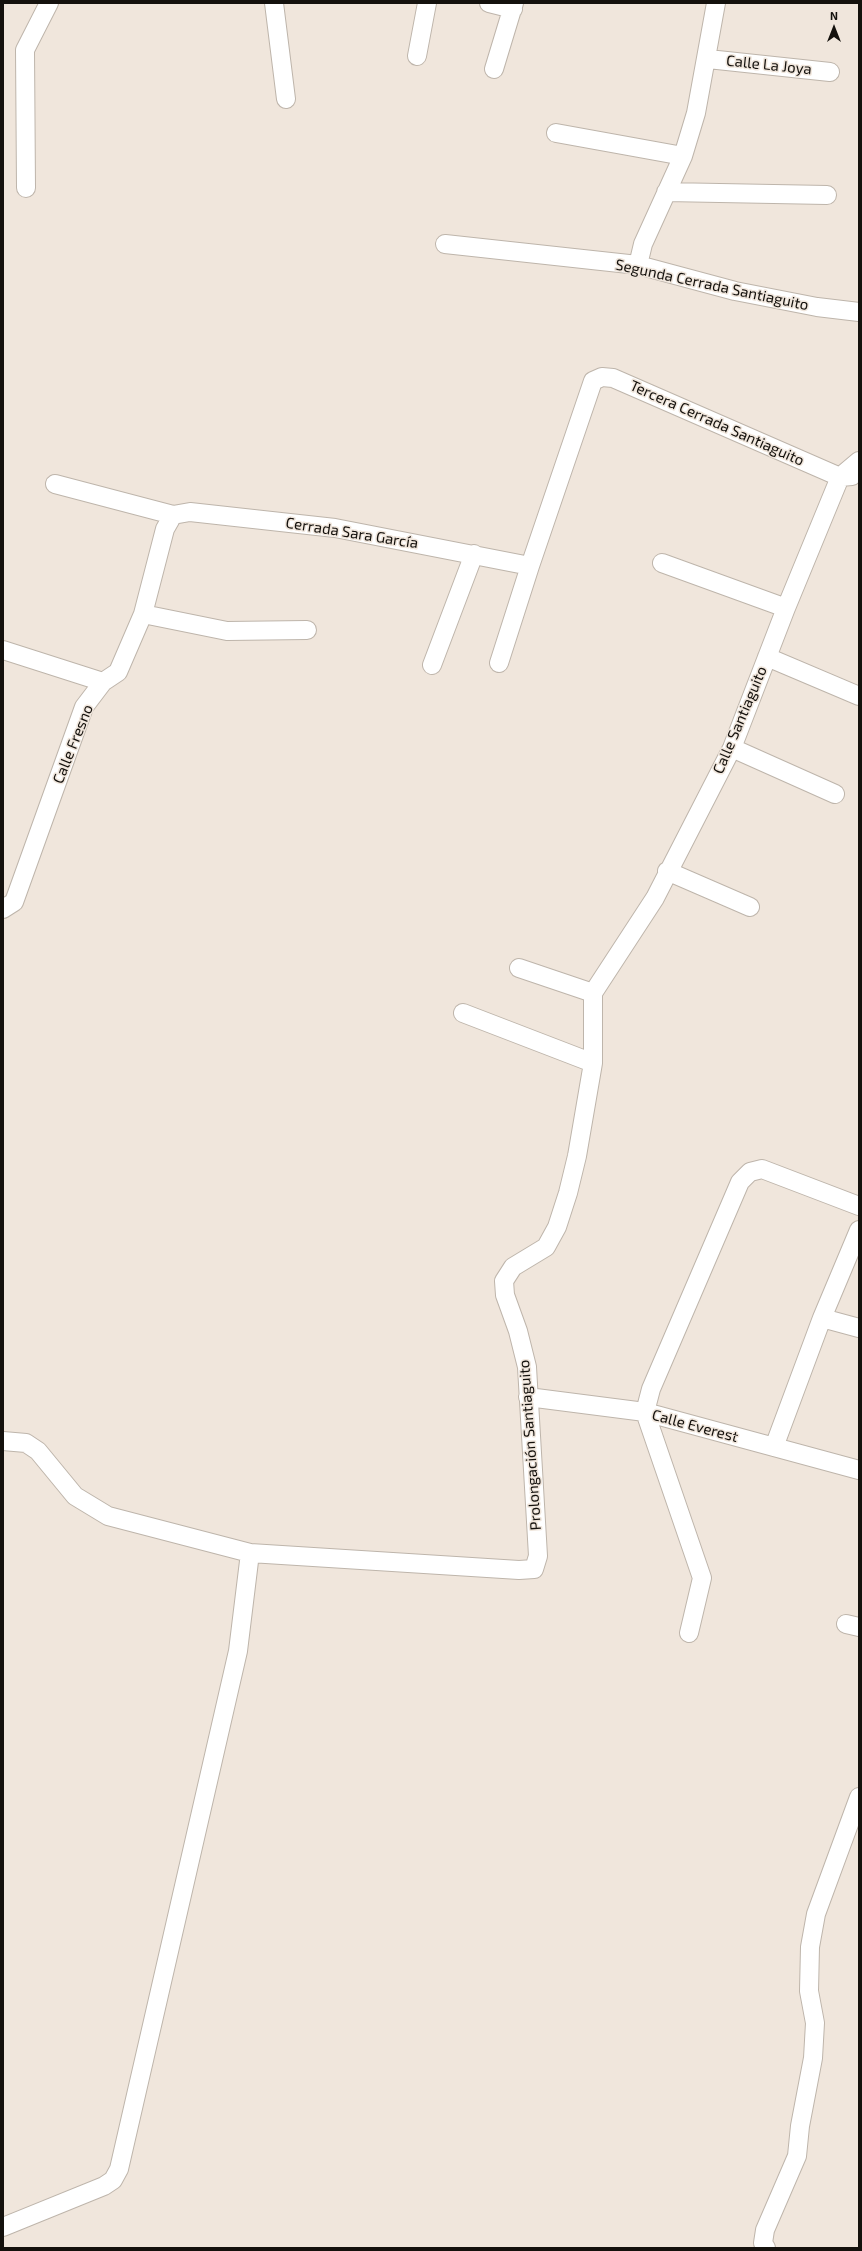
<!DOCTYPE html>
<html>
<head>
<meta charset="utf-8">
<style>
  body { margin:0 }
  #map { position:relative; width:862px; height:2251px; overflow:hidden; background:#f0e6dc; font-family:"Exo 2",sans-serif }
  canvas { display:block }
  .frame { position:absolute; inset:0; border:4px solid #14110d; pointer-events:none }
  .north { position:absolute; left:814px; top:8px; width:40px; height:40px; -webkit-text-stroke:3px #f0e6dc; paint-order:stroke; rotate:0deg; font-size:11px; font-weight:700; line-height:16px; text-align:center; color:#14110d }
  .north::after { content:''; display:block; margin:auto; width:14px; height:18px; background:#14110d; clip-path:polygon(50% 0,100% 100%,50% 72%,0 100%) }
</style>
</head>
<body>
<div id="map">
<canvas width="862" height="2251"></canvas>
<div class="frame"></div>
<div class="north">N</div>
</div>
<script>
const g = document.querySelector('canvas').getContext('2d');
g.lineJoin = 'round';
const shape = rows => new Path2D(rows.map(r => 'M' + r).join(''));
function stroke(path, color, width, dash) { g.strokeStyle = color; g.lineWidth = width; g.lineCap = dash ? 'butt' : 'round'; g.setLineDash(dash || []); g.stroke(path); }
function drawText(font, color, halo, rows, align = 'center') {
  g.font = font + ' "Exo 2",sans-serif'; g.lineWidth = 3; g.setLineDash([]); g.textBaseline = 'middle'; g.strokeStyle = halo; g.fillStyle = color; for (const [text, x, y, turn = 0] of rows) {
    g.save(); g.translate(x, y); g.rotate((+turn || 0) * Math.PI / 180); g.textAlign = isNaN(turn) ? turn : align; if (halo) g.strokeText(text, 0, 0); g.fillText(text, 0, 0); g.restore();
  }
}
const minor = shape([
  [274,3,286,99],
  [489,3,513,9],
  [417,56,427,3],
  [708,59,830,72],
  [494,69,514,3],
  [556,133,683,156],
  [26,188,25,50,49,3],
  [666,192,827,195],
  [445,244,638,265,735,291,817,307,859,312],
  [638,265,643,244,683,156,696,113,716,3],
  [55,484,173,515,190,512,335,528,530,566],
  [662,563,786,608],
  [143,614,227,631,307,630],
  [3,650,103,682],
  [767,657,859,696],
  [499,663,530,566,593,381,602,377,613,378,840,477,852,476],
  [432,665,474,554],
  [732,748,835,794],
  [667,871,750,907],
  [3,909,14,902,84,707,103,682,118,672,143,614,165,529,173,515],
  [519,968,593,993],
  [593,993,655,898,732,748,786,608,840,477,859,461],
  [463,1013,593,1063],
  [822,1318,859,1328],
  [528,1397,645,1412,859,1470],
  [3,1441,26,1443,38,1451,75,1496,108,1516,250,1553,519,1570,534,1569,538,1556,527,1367,518,1331,505,1295,504,1281,513,1267,546,1247,557,1227,568,1193,577,1156,593,1063,593,993],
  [774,1447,822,1318,859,1230],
  [846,1624,859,1627],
  [689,1633,702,1578,645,1412,651,1389,740,1182,750,1172,762,1169,859,1206],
  [3,2227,104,2186,113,2180,119,2169,238,1651,250,1553],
  [766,2248,763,2243,765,2230,797,2156,800,2126,813,2058,815,2023,809,1991,810,1947,816,1914,859,1797]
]);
const streetNames = [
  ["Calle La Joya",769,65,6],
  ["Segunda Cerrada Santiaguito",712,285,12],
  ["Tercera Cerrada Santiaguito",717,423,24],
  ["Cerrada Sara García",352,533,9],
  ["Calle Santiaguito",740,720,-67],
  ["Calle Fresno",73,744,-68],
  ["Calle Everest",695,1426,15],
  ["Prolongación Santiaguito",530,1445,-94]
];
stroke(minor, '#beb5ab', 20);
stroke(minor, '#fff', 18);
drawText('15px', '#14110d', '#f0e6dc', streetNames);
</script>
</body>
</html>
